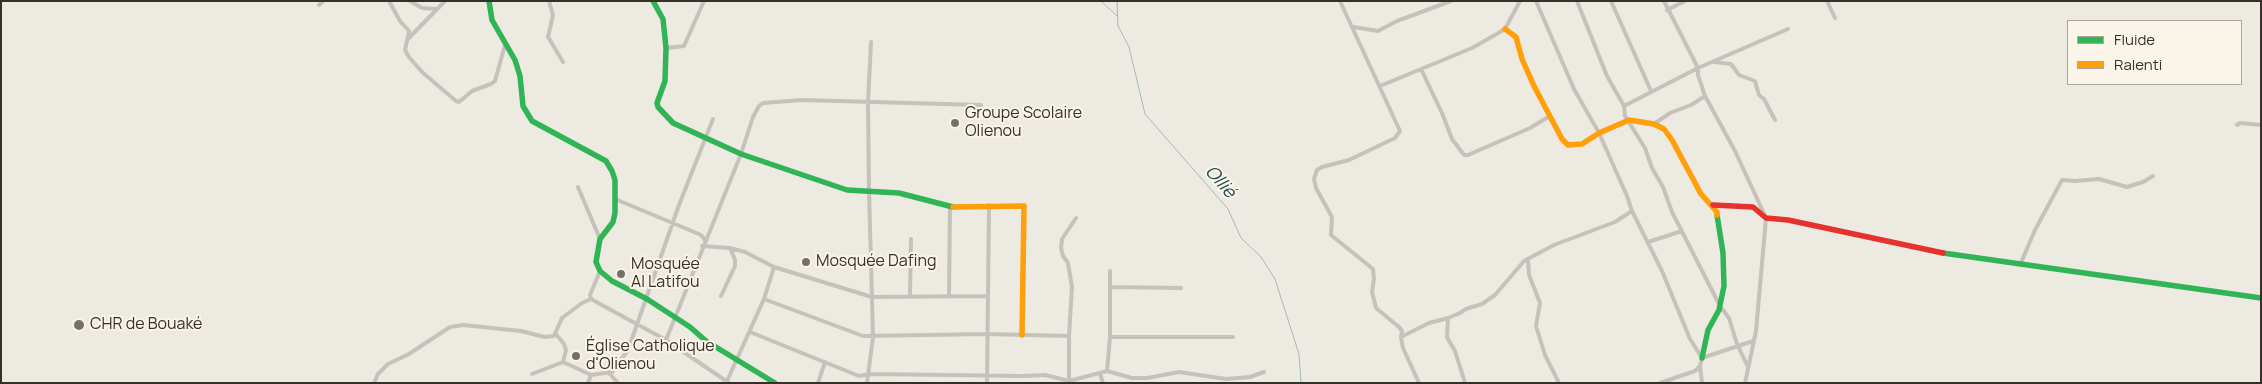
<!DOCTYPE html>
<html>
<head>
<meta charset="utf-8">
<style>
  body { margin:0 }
  #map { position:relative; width:2262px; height:384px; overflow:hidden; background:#edeae2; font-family:Manrope,sans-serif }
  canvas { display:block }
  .frame { position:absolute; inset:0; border:2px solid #372f29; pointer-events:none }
  .legend { position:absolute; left:2067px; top:20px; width:175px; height:65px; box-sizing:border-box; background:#faf4e9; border:1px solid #aca59c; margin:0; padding:6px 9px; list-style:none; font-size:15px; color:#372f29 }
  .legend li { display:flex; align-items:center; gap:10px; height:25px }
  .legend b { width:25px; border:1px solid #aca59c }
</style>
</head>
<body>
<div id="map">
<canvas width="2262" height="384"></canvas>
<div class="frame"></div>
<ul class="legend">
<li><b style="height:6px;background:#30b455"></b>Fluide</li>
<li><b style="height:6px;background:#ff9f0a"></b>Ralenti</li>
</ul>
</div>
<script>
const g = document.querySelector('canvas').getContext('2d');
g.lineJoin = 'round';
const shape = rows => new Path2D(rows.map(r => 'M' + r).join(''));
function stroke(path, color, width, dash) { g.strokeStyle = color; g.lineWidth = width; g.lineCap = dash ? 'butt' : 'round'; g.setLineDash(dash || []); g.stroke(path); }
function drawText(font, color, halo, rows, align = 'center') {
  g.font = font + ' Manrope,sans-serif'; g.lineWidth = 4; g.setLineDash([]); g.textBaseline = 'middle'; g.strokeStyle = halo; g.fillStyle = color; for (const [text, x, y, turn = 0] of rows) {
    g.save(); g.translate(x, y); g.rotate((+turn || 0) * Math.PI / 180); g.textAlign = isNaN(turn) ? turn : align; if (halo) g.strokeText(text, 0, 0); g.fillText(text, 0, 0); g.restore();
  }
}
const stream = shape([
  [1101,1,1117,16],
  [1117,1,1118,26,1129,47,1145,114,1228,209,1241,238,1261,257,1275,279,1299,354,1301,383]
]);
const street = shape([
  [389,1,400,21,409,31,405,50,409,57,422,72,456,101,459,102,472,91,491,84,495,81,505,45],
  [410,1,422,8,437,9],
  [549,1,553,15,548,37,563,62],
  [1340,1,1400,131,1395,138,1349,160,1322,167,1317,170,1314,179,1316,188,1332,217,1331,235,1373,269,1374,279,1372,292,1376,308,1399,327,1402,331,1401,337],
  [1536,1,1574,89,1599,133,1627,196,1632,211,1662,271,1690,339,1702,358],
  [1577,1,1607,76,1624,106,1625,116,1645,148,1652,168,1663,187,1672,212,1720,306,1729,318,1737,344,1747,365],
  [1611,1,1651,91],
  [1664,1,1698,68,1698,75,1705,96,1735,151,1766,218,1756,331,1745,383],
  [1827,1,1835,18],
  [319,5,323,1],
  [1667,10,1685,1],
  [1353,27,1378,31,1397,21,1451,1],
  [407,40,445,1],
  [666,48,684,46,704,1],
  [1714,62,1731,64,1739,75,1755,81,1759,95,1764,99,1775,120],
  [1421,69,1442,113,1452,139,1464,155,1468,155,1530,128,1550,116],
  [1380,86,1472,48,1495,35,1505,29,1520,1],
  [1624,106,1698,68,1788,29],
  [1654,124,1670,113,1691,105,1705,96],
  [2237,125,2240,123,2261,125],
  [578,187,600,239],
  [615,199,687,229,701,235,705,240],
  [1648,242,1682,231],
  [702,246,730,248,745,252,774,267,872,297,988,296],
  [1528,259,1529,275,1540,303,1536,326,1545,355,1559,383],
  [2020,265,2035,230,2062,180,2075,181,2099,179,2127,187,2143,182,2153,176],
  [1110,287,1181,288],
  [721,296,735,266,735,260,730,248],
  [910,296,911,239],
  [949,296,950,207],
  [591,299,590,295,600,271],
  [764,299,863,336,987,334,1069,336],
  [1448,318,1447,337,1455,351,1465,383],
  [750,332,859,376,870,374,1024,376,1045,375,1069,381,1107,371,1132,378,1147,378,1179,372,1226,379,1250,377,1264,372],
  [555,333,564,344,566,350,563,362],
  [1110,337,1233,337],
  [666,340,741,154,753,117,759,106,763,103,802,100,981,105],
  [1700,366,1702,383],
  [1107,371,1110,337,1110,271],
  [608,372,618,383],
  [532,374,563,362,591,375],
  [1100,374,1103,383],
  [727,381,764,299,774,267],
  [374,383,378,374,388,364,409,354,450,327,463,325,521,331,544,337,554,336,562,318,582,303,591,299,666,340,729,383],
  [588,383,591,375,612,372,628,350,679,205,713,119],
  [818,383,825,362],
  [867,383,873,337,869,191,868,103,871,42],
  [987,383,989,205],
  [1069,383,1069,336,1072,287,1068,263,1063,256,1061,248,1062,239,1076,218],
  [1419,383,1403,348,1401,337,1429,323,1448,318,1460,313,1466,309,1482,304,1495,295,1524,261,1554,245,1615,222,1632,211],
  [1660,383,1695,371,1700,366,1702,358,1753,341]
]);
const fast = shape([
  [489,1,492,20,515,60,520,76,523,106,532,121,606,161,612,171,615,180,615,213,613,222,600,239,596,262,600,271,612,281,647,299,690,327,706,341,775,383],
  [653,1,663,19,666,48,665,81,657,103,658,107,673,123,741,154,847,190,899,193,953,207],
  [1943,253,2261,298],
  [1702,358,1708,330,1719,310,1724,286,1723,253,1717,215]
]);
const slow = shape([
  [1505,29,1516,37,1522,59,1534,86,1562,139,1568,145,1582,144,1599,133,1629,120,1654,124,1664,129,1672,140,1701,194,1717,212,1717,215],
  [953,207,1024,206,1022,335]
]);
const jam = shape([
  [1713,205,1753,207,1766,218,1788,220,1943,253]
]);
const markers = [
  [955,123,5,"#77706a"],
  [806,262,5,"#77706a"],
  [621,274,5,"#77706a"],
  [79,325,6,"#77706a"],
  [576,356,5,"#77706a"]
];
const poiNames = [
  ["Groupe Scolaire",965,114],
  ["Olienou",965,132],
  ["Mosquée Dafing",816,262],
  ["Mosquée",631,265],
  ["Al Latifou",631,283],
  ["CHR de Bouaké",90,325],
  ["Église Catholique",586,347],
  ["d'Olienou",586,365]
];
const waterNames = [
  ["Ollié",1220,182,49]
];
stroke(stream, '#9ebabe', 1);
stroke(street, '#c6c2bb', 4);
stroke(fast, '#30b455', 5.5);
stroke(slow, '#ff9f0a', 5.5);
stroke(jam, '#e5322d', 5.5);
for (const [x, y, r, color] of markers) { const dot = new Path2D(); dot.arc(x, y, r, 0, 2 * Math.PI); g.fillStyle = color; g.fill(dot); stroke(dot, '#faf4e9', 2); }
drawText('16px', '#372f29', '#faf4e9', poiNames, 'left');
drawText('italic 18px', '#1f4c58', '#faf4e9', waterNames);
</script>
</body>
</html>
